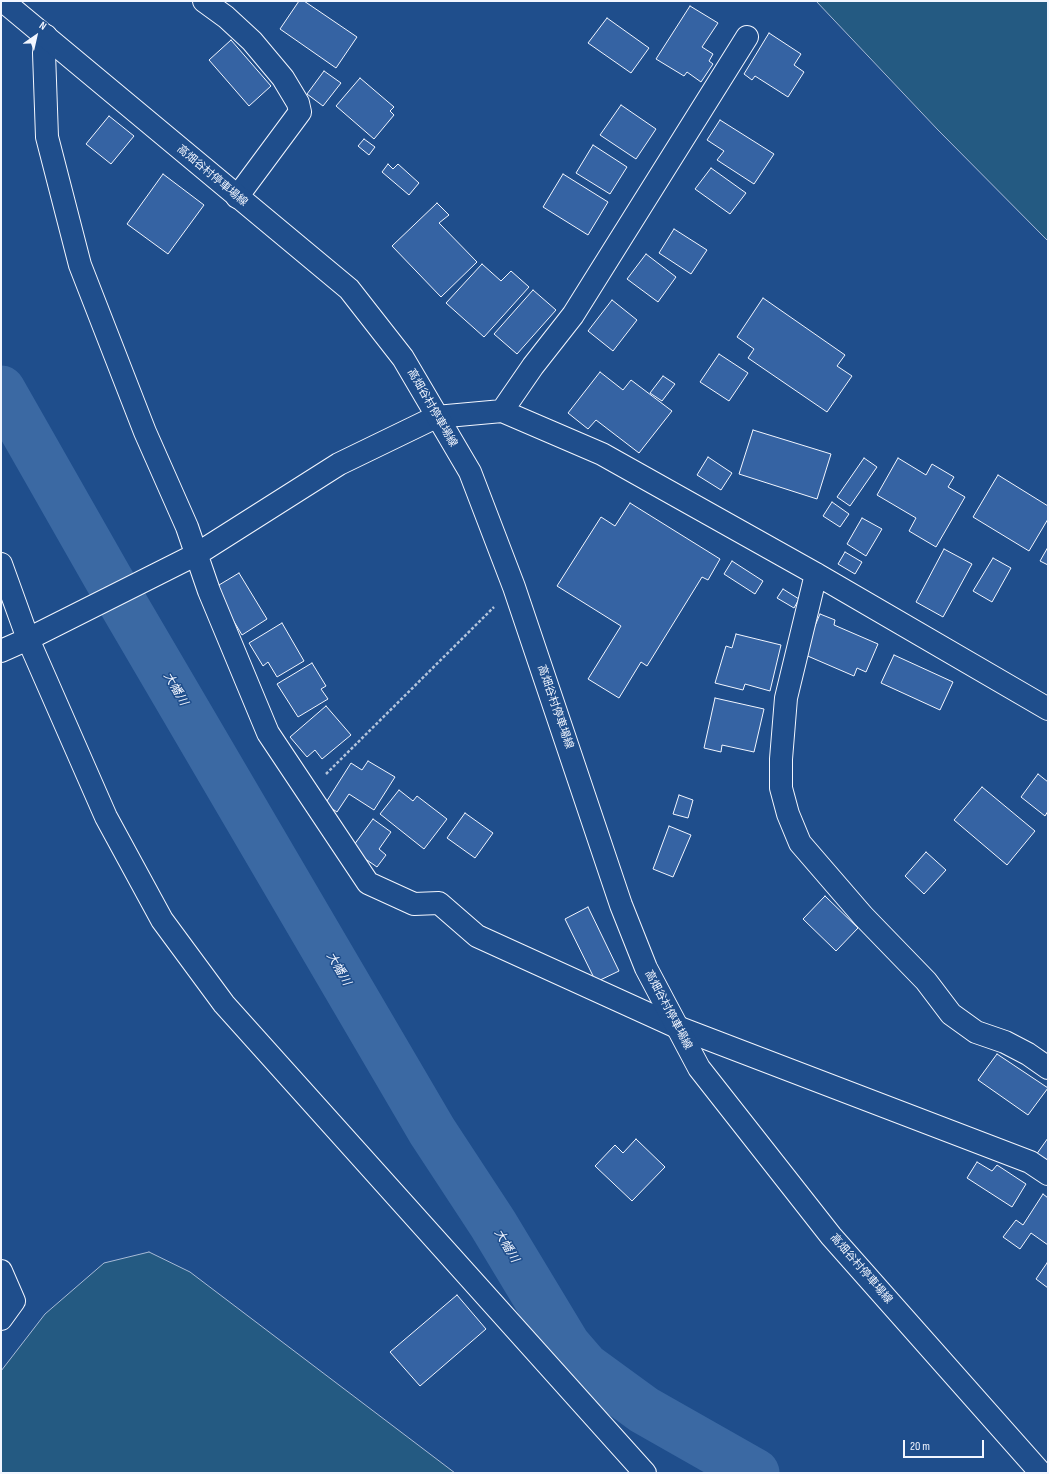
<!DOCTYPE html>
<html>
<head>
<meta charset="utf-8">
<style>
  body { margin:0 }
  #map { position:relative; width:1049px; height:1474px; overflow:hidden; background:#1f4e8c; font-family:"Sofia Sans Condensed",sans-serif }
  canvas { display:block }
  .frame { position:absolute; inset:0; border:2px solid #f2f6ff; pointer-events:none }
  .north { position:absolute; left:16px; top:16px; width:40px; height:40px; -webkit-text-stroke:3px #1f4e8c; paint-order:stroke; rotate:34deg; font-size:11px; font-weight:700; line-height:16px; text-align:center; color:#f2f6ff }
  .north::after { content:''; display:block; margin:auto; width:14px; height:18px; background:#f2f6ff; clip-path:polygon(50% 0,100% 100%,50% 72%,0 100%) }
  .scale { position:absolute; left:903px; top:1440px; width:81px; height:18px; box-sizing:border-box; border:2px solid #f2f6ff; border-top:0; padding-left:5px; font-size:12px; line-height:14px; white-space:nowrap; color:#f2f6ff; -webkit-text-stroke:3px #1f4e8c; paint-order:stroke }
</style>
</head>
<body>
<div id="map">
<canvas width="1049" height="1474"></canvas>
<div class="frame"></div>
<div class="north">N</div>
<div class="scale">20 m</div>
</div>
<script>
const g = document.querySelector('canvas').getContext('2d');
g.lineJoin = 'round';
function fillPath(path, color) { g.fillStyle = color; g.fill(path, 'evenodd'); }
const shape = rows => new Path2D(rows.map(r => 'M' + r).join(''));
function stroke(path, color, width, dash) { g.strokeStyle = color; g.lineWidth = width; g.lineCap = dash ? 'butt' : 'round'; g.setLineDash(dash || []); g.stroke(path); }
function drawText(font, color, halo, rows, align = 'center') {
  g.font = font + ' "Sofia Sans Condensed","Noto Sans JP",sans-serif'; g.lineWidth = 3; g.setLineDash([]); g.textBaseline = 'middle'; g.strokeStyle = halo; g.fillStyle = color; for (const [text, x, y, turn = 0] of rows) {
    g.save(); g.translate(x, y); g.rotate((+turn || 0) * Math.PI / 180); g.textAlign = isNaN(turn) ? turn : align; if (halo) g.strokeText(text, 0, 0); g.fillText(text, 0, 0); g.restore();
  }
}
const green = shape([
  [816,1,1048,1,1048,241,938,130,816,1],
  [149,1252,190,1272,455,1473,1,1473,1,1371,45,1314,104,1263,149,1252]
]);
const river = shape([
  [1,390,108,578,432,1131,493,1224,566,1345,585,1367,644,1410,755,1473]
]);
const building = shape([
  [299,1,304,1,357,37,336,68,280,29,299,1],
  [690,6,718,23,702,47,713,54,709,61,713,64,701,82,687,72,684,76,656,59,690,6],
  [607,18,649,48,631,73,588,43,607,18],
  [769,33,801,54,794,65,804,72,788,97,755,76,752,80,744,74,769,33],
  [231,40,271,86,249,106,209,60,231,40],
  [324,71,341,83,323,106,307,94,324,71],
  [360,78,394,107,390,111,394,115,374,139,336,106,360,78],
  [621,105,656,129,636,159,600,135,621,105],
  [109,116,134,136,111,164,86,144,109,116],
  [720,120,774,154,754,184,717,160,724,151,707,140,720,120],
  [364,139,375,147,369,155,358,146,364,139],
  [593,145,627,167,610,194,576,173,593,145],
  [388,164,393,169,398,164,419,183,409,195,382,172,388,164],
  [711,168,746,193,730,214,695,189,711,168],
  [163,174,204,205,168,254,127,224,163,174],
  [563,174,608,202,588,235,543,207,563,174],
  [437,203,449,215,439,223,477,262,441,297,392,246,437,203],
  [674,229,707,250,691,274,659,253,674,229],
  [646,254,676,277,658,302,627,279,646,254],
  [482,264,501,281,511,271,529,287,484,337,446,303,482,264],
  [533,290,556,310,517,354,494,334,533,290],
  [763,298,845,355,837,366,852,376,827,412,748,358,754,349,737,337,763,298],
  [612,300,637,320,613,351,588,331,612,300],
  [719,354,748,373,729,401,700,382,719,354],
  [600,372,623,390,631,380,672,411,639,453,596,420,588,429,568,413,600,372],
  [663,376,675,384,662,401,650,393,663,376],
  [753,430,831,454,817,499,739,474,753,430],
  [708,457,732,473,721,490,697,475,708,457],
  [864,458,877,467,850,506,837,497,864,458],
  [898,458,926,475,932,464,954,477,948,487,965,497,936,547,909,531,916,518,877,495,898,458],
  [998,475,1048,506,1048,519,1029,551,973,517,998,475],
  [832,502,849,514,840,527,823,516,832,502],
  [630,503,720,559,708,580,702,577,647,666,641,662,619,698,588,679,621,626,557,586,601,517,615,526,630,503],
  [862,518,882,529,866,556,847,544,862,518],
  [1048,547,1048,565,1040,561,1048,547],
  [944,549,972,564,943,617,916,602,944,549],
  [845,552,862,562,855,574,838,564,845,552],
  [993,558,1011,568,992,602,973,591,993,558],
  [732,561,763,581,755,594,724,574,732,561],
  [239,573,267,619,242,635,214,588,239,573],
  [783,589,799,599,794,608,777,598,783,589],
  [820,614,835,620,834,625,878,644,866,672,857,668,854,676,803,654,820,614],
  [282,623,304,661,277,677,268,662,263,666,249,643,282,623],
  [736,634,781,645,770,691,745,684,743,690,715,683,726,646,732,648,736,634],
  [894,655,953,682,940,710,881,683,894,655],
  [312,663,326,686,321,689,328,699,298,717,277,684,312,663],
  [715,698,764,709,754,752,722,745,721,752,704,748,715,698],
  [326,706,351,735,322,759,315,750,307,757,290,737,326,706],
  [368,761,395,777,374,810,349,794,337,812,325,804,351,763,362,770,368,761],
  [1038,774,1048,782,1048,811,1045,816,1021,797,1038,774],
  [982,787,1035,831,1007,865,954,820,982,787],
  [399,790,413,801,417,796,447,819,424,849,380,814,399,790],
  [679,795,693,800,688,818,673,814,679,795],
  [465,813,493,833,475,858,447,838,465,813],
  [373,819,391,832,379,849,386,855,377,867,351,849,373,819],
  [669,826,691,835,673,877,653,869,669,826],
  [926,852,946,870,924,894,905,876,926,852],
  [825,896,858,928,836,951,803,919,825,896],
  [588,907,619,971,596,982,565,919,588,907],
  [997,1054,1048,1088,1028,1115,978,1080,997,1054],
  [1048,1138,1048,1164,1036,1155,1048,1138],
  [636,1139,665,1167,632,1201,595,1166,615,1145,623,1153,636,1139],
  [977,1162,992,1171,997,1165,1026,1184,1012,1207,967,1178,977,1162],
  [1043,1194,1048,1198,1048,1245,1031,1233,1020,1249,1003,1237,1016,1220,1023,1225,1043,1194],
  [1047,1263,1048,1264,1048,1288,1036,1279,1047,1263],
  [457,1295,486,1329,420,1386,390,1352,457,1295]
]);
const path = shape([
  [326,774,494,607]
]);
const minor = shape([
  [204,1,226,17,252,41,283,78,298,103,300,112,237,197],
  [46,36,44,53,47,137,80,265,145,432,187,527,209,591,268,733,368,883,414,904,439,903,477,936,677,1027,1030,1162,1048,1174],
  [502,411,533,366,573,315,747,37],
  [1,564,28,639,106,817,162,920,224,1004,645,1473],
  [816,574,786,698,781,759,781,788,788,814,800,843,863,916,926,981,951,1014,976,1032,1005,1042,1028,1054,1048,1068],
  [1,651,28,639,197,554,339,464,436,417,502,411,602,454,816,574,1048,709],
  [1,1271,14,1301,1,1319]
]);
const major = shape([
  [3,1,349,289,403,358,470,472,514,587,621,905,646,968,699,1068,831,1236,1041,1473]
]);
const streetNames = [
  ["高畑谷村停車場線",212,176,40],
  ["高畑谷村停車場線",432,408,60],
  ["高畑谷村停車場線",555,707,71],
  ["高畑谷村停車場線",668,1010,62],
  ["高畑谷村停車場線",861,1269,49]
];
const waterNames = [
  ["大幡川",175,689,60],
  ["大幡川",338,969,60],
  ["大幡川",506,1246,59]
];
fillPath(green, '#245a82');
stroke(green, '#a8bbd7', 1);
stroke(river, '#3b69a3', 49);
fillPath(building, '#3563a3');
stroke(building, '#f2f6ff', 1);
stroke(minor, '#f2f6ff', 24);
stroke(major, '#f2f6ff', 24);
stroke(path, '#b3c4dc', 2.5, [3, 2]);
stroke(minor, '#1f4e8c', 22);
stroke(major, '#1f4e8c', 22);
drawText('11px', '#f2f6ff', '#1f4e8c', streetNames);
drawText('italic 12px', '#f2f6ff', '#1f4e8c', waterNames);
</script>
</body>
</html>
